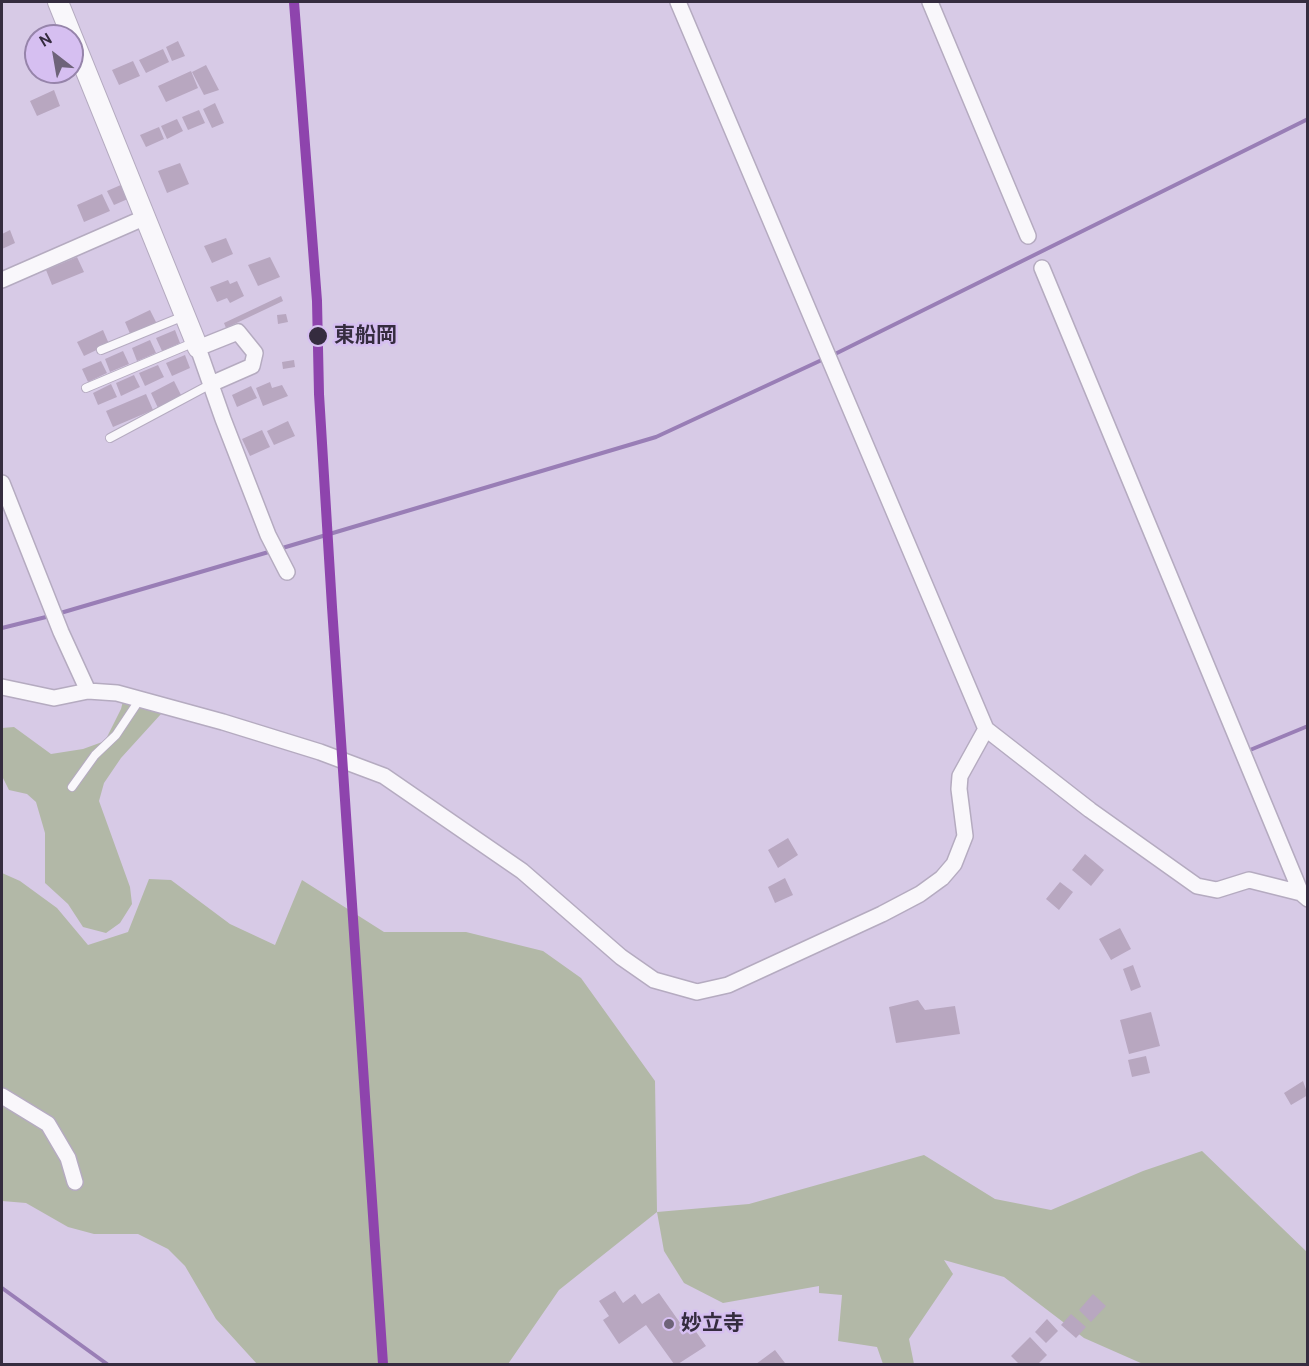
<!DOCTYPE html>
<html>
<head>
<meta charset="utf-8">
<style>
  body { margin:0 }
  #map { position:relative; width:1309px; height:1366px; overflow:hidden; background:#d7cae6; font-family:Cabin,sans-serif }
  canvas { display:block }
  .frame { position:absolute; inset:0; border:3px solid #352c3f; pointer-events:none }
  .north { position:absolute; left:24px; top:24px; width:60px; height:60px; box-sizing:border-box; background:#d6bff1; border:2px solid #9684aa; border-radius:50%; rotate:329deg; font-size:16px; font-weight:700; line-height:24px; text-align:center; color:#352c3f }
  .north::after { content:''; display:block; margin:auto; width:21px; height:27px; background:#6e6379; clip-path:polygon(50% 0,100% 100%,50% 72%,0 100%) }
</style>
</head>
<body>
<div id="map">
<canvas width="1309" height="1366"></canvas>
<div class="frame"></div>
<div class="north">N</div>
</div>
<script>
const g = document.querySelector('canvas').getContext('2d');
g.lineJoin = 'round';
function fillPath(path, color) { g.fillStyle = color; g.fill(path, 'evenodd'); }
const shape = rows => new Path2D(rows.map(r => 'M' + r).join(''));
function stroke(path, color, width, dash) { g.strokeStyle = color; g.lineWidth = width; g.lineCap = dash ? 'butt' : 'round'; g.setLineDash(dash || []); g.stroke(path); }
function drawText(font, color, halo, rows, align = 'center') {
  g.font = font + ' Cabin,"Noto Sans JP",sans-serif'; g.lineWidth = 5; g.setLineDash([]); g.textBaseline = 'middle'; g.strokeStyle = halo; g.fillStyle = color; for (const [text, x, y, turn = 0] of rows) {
    g.save(); g.translate(x, y); g.rotate((+turn || 0) * Math.PI / 180); g.textAlign = isNaN(turn) ? turn : align; if (halo) g.strokeText(text, 0, 0); g.fillText(text, 0, 0); g.restore();
  }
}
const green = shape([
  [124,697,161,714,121,758,104,783,99,801,130,887,132,904,120,923,106,933,83,927,68,904,45,883,45,833,36,802,27,794,9,790,2,776,2,728,14,727,51,754,83,749,105,741,121,709],
  [2,873,20,881,57,908,88,945,128,932,149,879,171,880,230,924,275,945,302,880,384,932,466,932,543,951,581,978,655,1081,657,1212,749,1204,924,1155,995,1199,1051,1210,1143,1171,1202,1151,1307,1252,1307,1364,1143,1364,1084,1338,1004,1277,944,1260,953,1274,909,1339,914,1364,883,1364,877,1347,838,1341,842,1295,819,1293,819,1286,723,1303,684,1283,664,1251,657,1212,559,1290,508,1364,257,1364,216,1319,185,1266,168,1249,138,1234,94,1234,68,1227,26,1203,2,1201]
]);
const stream = shape([
  [833,355,1308,119],
  [279,549,656,437,826,358],
  [57,614,272,551],
  [2,628,50,616],
  [1250,750,1308,726],
  [2,1288,107,1364]
]);
const building = shape([
  [178,41,185,56,172,61,166,47],
  [163,49,169,62,146,73,139,60],
  [133,61,140,76,119,85,112,70],
  [206,65,219,90,204,95,192,72],
  [191,71,198,88,166,102,158,86],
  [54,90,60,106,37,116,30,101],
  [215,103,224,123,212,128,203,109],
  [199,110,205,123,188,130,182,117],
  [177,119,183,131,167,139,161,126],
  [159,127,164,139,146,147,140,135],
  [180,163,189,184,167,193,158,171],
  [123,184,130,198,114,205,107,191],
  [102,194,110,211,84,222,77,205],
  [10,230,15,243,2,249,2,234],
  [226,238,233,254,212,263,204,246],
  [77,257,84,272,52,285,46,270],
  [270,257,280,277,258,286,248,265],
  [228,280,230,284,237,281,244,296,230,303,227,298,217,302,210,287],
  [281,296,283,301,226,328,224,323],
  [150,310,157,324,131,336,125,322],
  [286,314,288,322,278,324,277,315],
  [103,330,109,344,84,356,77,342],
  [175,330,180,343,162,351,156,338],
  [150,340,156,353,137,361,132,348],
  [123,351,129,364,110,372,105,359],
  [185,355,190,368,172,376,166,363],
  [294,360,295,367,283,369,282,362],
  [101,361,107,373,88,382,82,369],
  [158,365,164,377,145,386,139,373],
  [134,375,140,387,121,396,116,383],
  [174,381,182,397,158,408,151,393],
  [270,382,272,388,282,385,288,396,263,406,256,388],
  [111,384,117,397,98,405,93,393],
  [251,386,257,398,237,407,232,395],
  [146,394,153,410,113,427,106,411],
  [288,421,295,436,274,445,267,431],
  [262,430,270,447,250,456,242,439],
  [788,838,798,855,778,868,768,850],
  [1085,854,1104,870,1091,886,1072,870],
  [785,878,793,895,775,903,768,887],
  [1060,882,1073,892,1059,910,1046,899],
  [1120,928,1131,949,1111,960,1099,939],
  [1133,965,1141,987,1131,991,1123,969],
  [918,1000,925,1010,955,1006,960,1034,896,1043,889,1007],
  [1151,1012,1160,1046,1129,1054,1120,1020],
  [1146,1056,1150,1073,1132,1077,1128,1060],
  [1303,1081,1308,1095,1291,1105,1284,1093],
  [615,1291,623,1303,635,1294,642,1304,659,1293,683,1327,690,1323,706,1346,678,1364,674,1364,646,1325,619,1344,603,1320,609,1316,599,1301],
  [1093,1294,1106,1306,1091,1322,1079,1310],
  [1071,1314,1086,1327,1076,1338,1061,1325],
  [1047,1319,1058,1331,1046,1343,1035,1332],
  [1030,1337,1047,1355,1038,1364,1019,1364,1011,1356],
  [775,1350,785,1363,756,1364]
]);
const service = shape([
  [101,350,184,316],
  [86,388,195,342],
  [110,438,211,384],
  [72,787,95,755,116,735,140,699]
]);
const minor = shape([
  [678,2,986,729,1090,810,1197,886,1217,890,1249,880,1301,893,1308,899],
  [930,2,1028,236],
  [1042,268,1301,893],
  [2,280,146,217],
  [211,384,252,366,255,353,238,332,198,348,223,419,268,535,287,572],
  [2,483,61,632,88,691],
  [2,687,54,698,88,691,117,693,223,722,320,752,384,776,522,871,621,957,654,980,697,992,728,985,882,914,920,894,942,878,954,864,965,836,959,789,960,776,986,729],
  [2,1096,48,1124,68,1158,75,1182]
]);
const tertiary = shape([
  [58,2,198,348]
]);
const rail1 = shape([
  [294,2,317,301,319,394,332,607,383,1364]
]);
const markers = [
  [318,336,10,"#352c3f"],
  [669,1324,6,"#6e6379"]
];
const stopNames = [
  ["東船岡",334,336]
];
const poiNames = [
  ["妙立寺",681,1324]
];
fillPath(green, '#b2b8a7');
stroke(stream, '#997eb6', 4);
fillPath(building, '#b8a7c0');
stroke(service, '#b5abc0', 10);
stroke(minor, '#b5abc0', 18);
stroke(tertiary, '#b5abc0', 22);
stroke(service, '#f9f7fb', 8);
stroke(minor, '#f9f7fb', 15);
stroke(tertiary, '#f9f7fb', 20);
stroke(rail1, '#8e44ad', 10);
for (const [x, y, r, color] of markers) { const dot = new Path2D(); dot.arc(x, y, r, 0, 2 * Math.PI); g.fillStyle = color; g.fill(dot); stroke(dot, '#d6bff1', 2); }
drawText('bold 21px', '#352c3f', '#d6bff1', stopNames, 'left');
drawText('bold 21px', '#352c3f', '#d6bff1', poiNames, 'left');
</script>
</body>
</html>
